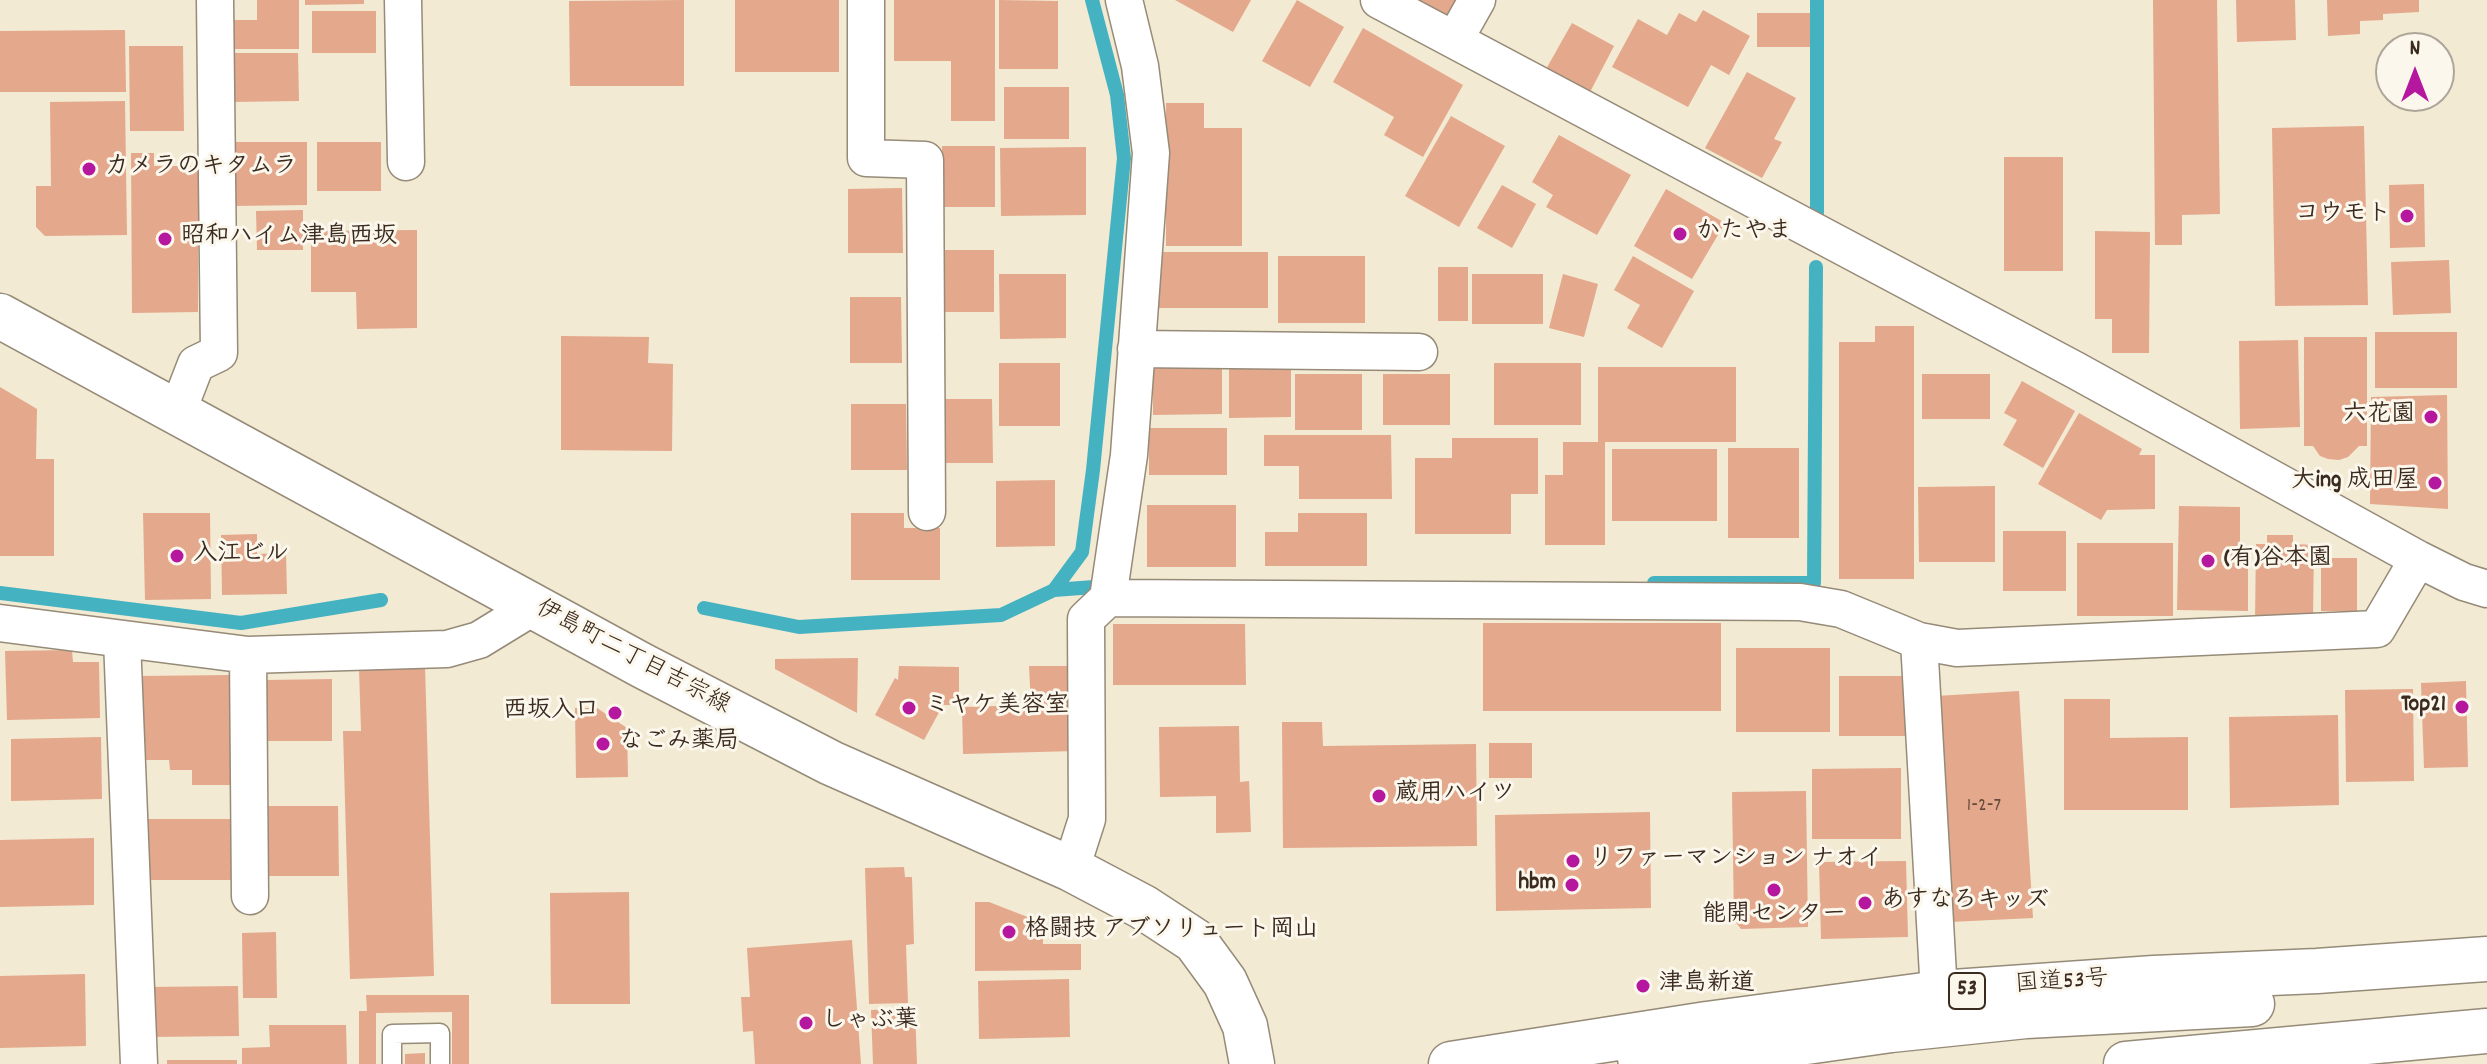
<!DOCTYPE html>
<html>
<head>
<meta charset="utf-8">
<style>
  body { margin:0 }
  #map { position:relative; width:2487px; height:1064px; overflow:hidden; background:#f2ead2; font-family:Dekko,sans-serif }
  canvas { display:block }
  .north { position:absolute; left:2375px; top:32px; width:80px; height:80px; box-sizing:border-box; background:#fbf7ec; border:2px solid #aea59a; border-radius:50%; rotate:0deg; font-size:22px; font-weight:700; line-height:32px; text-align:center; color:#3b2a1e }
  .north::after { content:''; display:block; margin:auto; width:28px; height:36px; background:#b5179e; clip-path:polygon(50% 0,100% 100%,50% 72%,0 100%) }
</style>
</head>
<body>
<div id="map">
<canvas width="2487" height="1064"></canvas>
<div class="north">N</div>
</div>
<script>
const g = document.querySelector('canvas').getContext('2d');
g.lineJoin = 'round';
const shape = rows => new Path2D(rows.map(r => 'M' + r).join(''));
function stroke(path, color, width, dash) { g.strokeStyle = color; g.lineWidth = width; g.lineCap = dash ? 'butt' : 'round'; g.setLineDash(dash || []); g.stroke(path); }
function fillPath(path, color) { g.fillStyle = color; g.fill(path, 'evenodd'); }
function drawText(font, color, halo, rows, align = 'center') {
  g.font = font + ' Dekko,"Klee One",sans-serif'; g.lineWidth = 6; g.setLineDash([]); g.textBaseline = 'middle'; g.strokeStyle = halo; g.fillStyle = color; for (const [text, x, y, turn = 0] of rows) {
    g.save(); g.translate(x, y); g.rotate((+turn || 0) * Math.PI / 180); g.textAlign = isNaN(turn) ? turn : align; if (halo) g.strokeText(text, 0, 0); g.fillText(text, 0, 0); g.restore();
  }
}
const stream = shape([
  [1817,0,1817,213],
  [1654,583,1814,583,1816,267],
  [1054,590,1094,587],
  [0,593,241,623,381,600],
  [704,608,799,627,1001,615,1054,590,1082,552,1093,470,1124,158,1117,95,1092,0]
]);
const building = shape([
  [257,0,299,0,299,49,230,49,230,20,257,20],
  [305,0,364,0,364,4,305,5],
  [684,0,684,86,570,86,569,1],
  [735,0,839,0,839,72,735,72],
  [894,0,995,0,995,121,951,121,951,61,894,61],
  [999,0,1058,1,1058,69,999,69],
  [1175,0,1251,0,1233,32],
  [1297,0,1344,27,1310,87,1262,61],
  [1415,0,1458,0,1449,18],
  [2153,0,2217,0,2220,214,2182,215,2182,245,2155,245],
  [2236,0,2295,0,2296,40,2237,42],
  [2327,0,2419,0,2419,12,2383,14,2383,20,2360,21,2360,34,2328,36],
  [1703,10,1750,36,1729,75,1711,65,1688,107,1612,67,1638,19,1667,35,1679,13,1696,22],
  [312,11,376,11,376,53,312,53],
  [1757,13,1810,13,1810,47,1757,47],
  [1572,23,1614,46,1589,94,1545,71],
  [1363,28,1463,85,1423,157,1384,135,1394,117,1333,82],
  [125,30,126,92,0,92,0,31],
  [129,46,183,46,184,131,130,131],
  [232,53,298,53,299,101,232,102],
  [1747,72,1796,98,1774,139,1782,142,1762,178,1705,148],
  [1004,87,1069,87,1069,139,1004,139],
  [125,101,127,235,45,236,36,227,36,186,51,186,50,102],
  [1166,103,1204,103,1204,128,1242,128,1242,246,1166,246],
  [1451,116,1505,146,1459,227,1405,196],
  [2364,126,2368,305,2275,306,2272,128],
  [1559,135,1631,175,1597,235,1546,207,1553,195,1532,182],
  [233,142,307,142,307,205,233,206],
  [317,142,381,142,381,191,317,191],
  [942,146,995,146,995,207,942,207],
  [1086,147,1086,215,1001,216,1000,148],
  [131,153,154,153,154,166,198,166,198,312,132,313],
  [2004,157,2063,157,2063,271,2004,271],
  [2424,184,2425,247,2390,248,2389,185],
  [1502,185,1536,204,1512,248,1477,228],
  [902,188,903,253,848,253,848,189],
  [1666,189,1725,223,1692,279,1634,246],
  [303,210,303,250,257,250,256,211],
  [417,230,417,328,357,329,356,292,311,292,311,231],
  [2095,231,2150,232,2149,353,2112,353,2112,319,2095,319],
  [941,250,994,250,994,312,941,312],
  [1159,252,1268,252,1268,308,1159,308],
  [1278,256,1365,256,1365,323,1278,323],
  [1633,256,1694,291,1662,348,1627,328,1640,305,1614,290],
  [2449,260,2451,313,2393,315,2391,262],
  [1438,267,1468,267,1468,321,1438,321],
  [999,274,1066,274,1066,338,1000,339],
  [1472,274,1543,274,1543,324,1472,324],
  [1563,274,1598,284,1584,337,1549,328],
  [850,297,901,297,902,363,850,363],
  [1875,326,1914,326,1914,579,1839,579,1839,342,1875,342],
  [2375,332,2457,332,2457,388,2375,388],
  [561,336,649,337,648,363,673,364,672,451,561,450],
  [2304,337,2367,337,2367,446,2359,446,2348,457,2339,460,2328,459,2320,456,2313,446,2304,446],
  [2298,340,2300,427,2240,429,2239,341],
  [999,363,1060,363,1060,426,999,426],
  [1153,363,1222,363,1222,414,1153,415],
  [1494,363,1581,363,1581,425,1494,425],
  [1598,367,1736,367,1736,442,1605,442,1605,545,1545,545,1545,475,1563,475,1563,442,1598,442],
  [1229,368,1291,368,1291,417,1229,418],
  [1295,374,1362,374,1362,430,1295,430],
  [1383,374,1450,374,1450,425,1383,425],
  [1922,374,1990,374,1990,419,1922,419],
  [2022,381,2075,411,2043,468,2003,445,2017,420,2004,413],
  [0,387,37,409,36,459,54,459,54,556,0,556],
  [2447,395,2448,509,2370,504,2371,397],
  [940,399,992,399,993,463,940,463],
  [851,404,906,404,907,470,851,470],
  [2079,413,2142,449,2139,455,2155,455,2155,509,2107,510,2101,520,2038,484],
  [1149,428,1227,428,1227,475,1149,475],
  [1264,435,1391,435,1392,499,1299,499,1299,466,1264,466],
  [1452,438,1538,438,1538,494,1511,494,1511,534,1415,534,1415,458,1452,458],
  [1728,448,1799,448,1799,538,1728,538],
  [1612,449,1717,449,1717,521,1612,521],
  [1055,480,1055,546,996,547,996,481],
  [1995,486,1995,562,1919,562,1918,487],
  [1147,505,1236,505,1236,567,1147,567],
  [2179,506,2240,507,2240,566,2248,566,2248,611,2177,610],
  [143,513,210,513,211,599,145,600],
  [851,513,904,513,904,528,940,528,940,580,851,580],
  [1298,513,1367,513,1367,566,1265,566,1265,532,1298,532],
  [2003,531,2066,531,2066,591,2003,591],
  [257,534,257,554,286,553,287,594,222,595,221,535],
  [2267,535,2293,535,2293,544,2314,545,2313,621,2255,621,2256,544,2267,544],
  [2077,543,2173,543,2173,616,2077,616],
  [2321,558,2357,558,2357,611,2321,611],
  [1483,623,1721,623,1721,711,1483,711],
  [1113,624,1245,624,1246,685,1113,685],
  [1736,648,1830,648,1830,732,1736,732],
  [72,650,73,662,99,662,100,718,7,720,5,651],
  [858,658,857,713,775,669,775,659],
  [425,666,434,976,350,979,343,731,361,731,359,669],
  [899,666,959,667,959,705,943,705,924,740,875,715,895,678,898,680],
  [1029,666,1073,666,1075,751,963,754,962,707,1031,705],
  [231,675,232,785,192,785,192,770,170,770,169,760,140,760,139,676],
  [1839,676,1914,676,1914,736,1839,736],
  [332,679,332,741,267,741,267,680],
  [2466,681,2468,767,2424,768,2421,683],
  [2413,689,2414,781,2346,782,2345,690],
  [2019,691,2033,918,1950,922,1936,696],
  [2064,699,2110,699,2110,738,2188,737,2188,810,2064,810],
  [575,708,597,708,627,728,628,777,576,778],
  [2338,715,2339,805,2230,808,2229,717],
  [1282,722,1322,722,1323,746,1476,744,1477,846,1283,848],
  [1239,726,1240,782,1249,781,1251,832,1216,833,1216,796,1160,797,1159,727],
  [101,737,102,799,11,801,11,739],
  [1489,743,1532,743,1532,778,1489,778],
  [1901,768,1901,839,1812,839,1812,769],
  [1806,791,1808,927,1741,929,1734,920,1732,792],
  [261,806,338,806,339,876,262,876],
  [1650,812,1651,908,1496,911,1495,815],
  [147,819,232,819,232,880,147,880],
  [94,838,94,905,0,907,0,840],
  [1906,861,1908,937,1821,939,1819,862],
  [904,867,905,877,912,877,914,944,906,945,908,1003,869,1004,865,868],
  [629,892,630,1004,551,1004,550,893],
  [975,902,989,902,1043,923,1043,944,1081,944,1081,970,975,971],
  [276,932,277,998,243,998,242,933],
  [852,940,861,1064,755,1064,753,1031,743,1032,741,997,750,997,747,948],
  [85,974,86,1046,0,1048,0,976],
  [1069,979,1070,1037,979,1039,978,981],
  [238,986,239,1036,149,1037,148,987],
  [366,995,469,995,469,1064,452,1064,452,1012,376,1013,376,1064,359,1064,359,1011,367,1011],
  [915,1008,917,1064,873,1064,871,1010],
  [269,1025,346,1025,347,1064,242,1064,242,1048,270,1047],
  [425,1053,425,1064,405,1064,405,1054],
  [167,1060,237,1060,237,1064,167,1064]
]);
const lane = shape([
  [392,1064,392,1034,440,1033,440,1064]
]);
const street = shape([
  [403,0,406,162],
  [866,0,866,158,925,160,927,512],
  [1379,0,2075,370,2418,559,2464,582,2487,589],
  [1455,39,1477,0],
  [1136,349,1419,352],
  [177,413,196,364,219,353,215,0],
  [1108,598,1800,602,1841,609,1919,641,1957,648,2377,629,2418,559],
  [0,623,248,655,447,649,479,640,533,607],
  [122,640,139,1064],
  [1919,641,1939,993],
  [248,655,250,896],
  [1071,869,1087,819,1086,619,1108,598,1129,455,1151,153,1140,66,1124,0]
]);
const secondary = shape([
  [0,316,643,666,831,763,1071,869,1143,907,1195,941,1225,982,1245,1026,1252,1064]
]);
const highway = shape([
  [1640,1058,1707,1056,1891,1030,2026,1016,2252,1004],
  [1451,1064,1707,1024,1939,993,2154,978,2317,971,2487,959],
  [2126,1064,2487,1031]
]);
const markers = [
  [89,169,8,"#b5179e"],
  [2407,216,8,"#b5179e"],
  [1680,234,8,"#b5179e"],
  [165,239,8,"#b5179e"],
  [2431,417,8,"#b5179e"],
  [2435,483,8,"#b5179e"],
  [177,556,8,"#b5179e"],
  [2208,561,8,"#b5179e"],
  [2462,707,8,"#b5179e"],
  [909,708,8,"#b5179e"],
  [615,713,8,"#b5179e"],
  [603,744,8,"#b5179e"],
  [1379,796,8,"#b5179e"],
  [1573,861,8,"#b5179e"],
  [1572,885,8,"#b5179e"],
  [1774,890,8,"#b5179e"],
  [1865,903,8,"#b5179e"],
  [1009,932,8,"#b5179e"],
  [1643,986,8,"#b5179e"],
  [806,1023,8,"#b5179e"]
];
const numberNames = [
  ["1-2-7",1984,807]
];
const shields = [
  [1967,991,36]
];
const shieldNames = [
  ["53",1967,991]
];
const poiNames = [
  ["カメラのキタムラ",105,169],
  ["コウモト",2391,216,"right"],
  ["かたやま",1696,234],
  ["昭和ハイム津島西坂",181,239],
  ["六花園",2415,417,"right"],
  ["大ing 成田屋",2419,483,"right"],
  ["入江ビル",193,556],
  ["(有)谷本園",2224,561],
  ["Top21",2446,707,"right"],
  ["ミヤケ美容室",925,708],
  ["西坂入口",599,713,"right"],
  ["なごみ薬局",619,744],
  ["蔵用ハイツ",1395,796],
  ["リファーマンション ナオイ",1589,861],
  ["hbm",1556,885,"right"],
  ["あすなろキッズ",1881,903],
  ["能開センター",1774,917,"center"],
  ["格闘技 アブソリュート岡山",1025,932],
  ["津島新道",1659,986],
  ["しゃぶ葉",822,1023]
];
const streetNames = [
  ["伊島町二丁目吉宗線",632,659,28],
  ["国道53号",2062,984,-4]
];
stroke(stream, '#45b2c2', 14);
fillPath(building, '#e4a88d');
stroke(lane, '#968a78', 21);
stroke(street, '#968a78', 39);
stroke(secondary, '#968a78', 47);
stroke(highway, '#968a78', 47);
stroke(lane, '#fff', 18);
stroke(street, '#fff', 36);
stroke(secondary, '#fff', 44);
stroke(highway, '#fff', 44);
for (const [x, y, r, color] of markers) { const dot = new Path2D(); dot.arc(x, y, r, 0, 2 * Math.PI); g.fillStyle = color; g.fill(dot); stroke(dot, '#fbf7ec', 3); }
drawText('20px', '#654a3a', null, numberNames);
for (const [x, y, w] of shields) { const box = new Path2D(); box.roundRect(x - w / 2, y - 18, w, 36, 6); g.fillStyle = '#fbf7ec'; g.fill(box); stroke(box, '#3b2a1e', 2); }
drawText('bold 22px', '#3b2a1e', null, shieldNames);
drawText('bold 24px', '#3b2a1e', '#fbf7ec', poiNames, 'left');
drawText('24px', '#3b2a1e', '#fbf7ec', streetNames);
</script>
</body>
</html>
